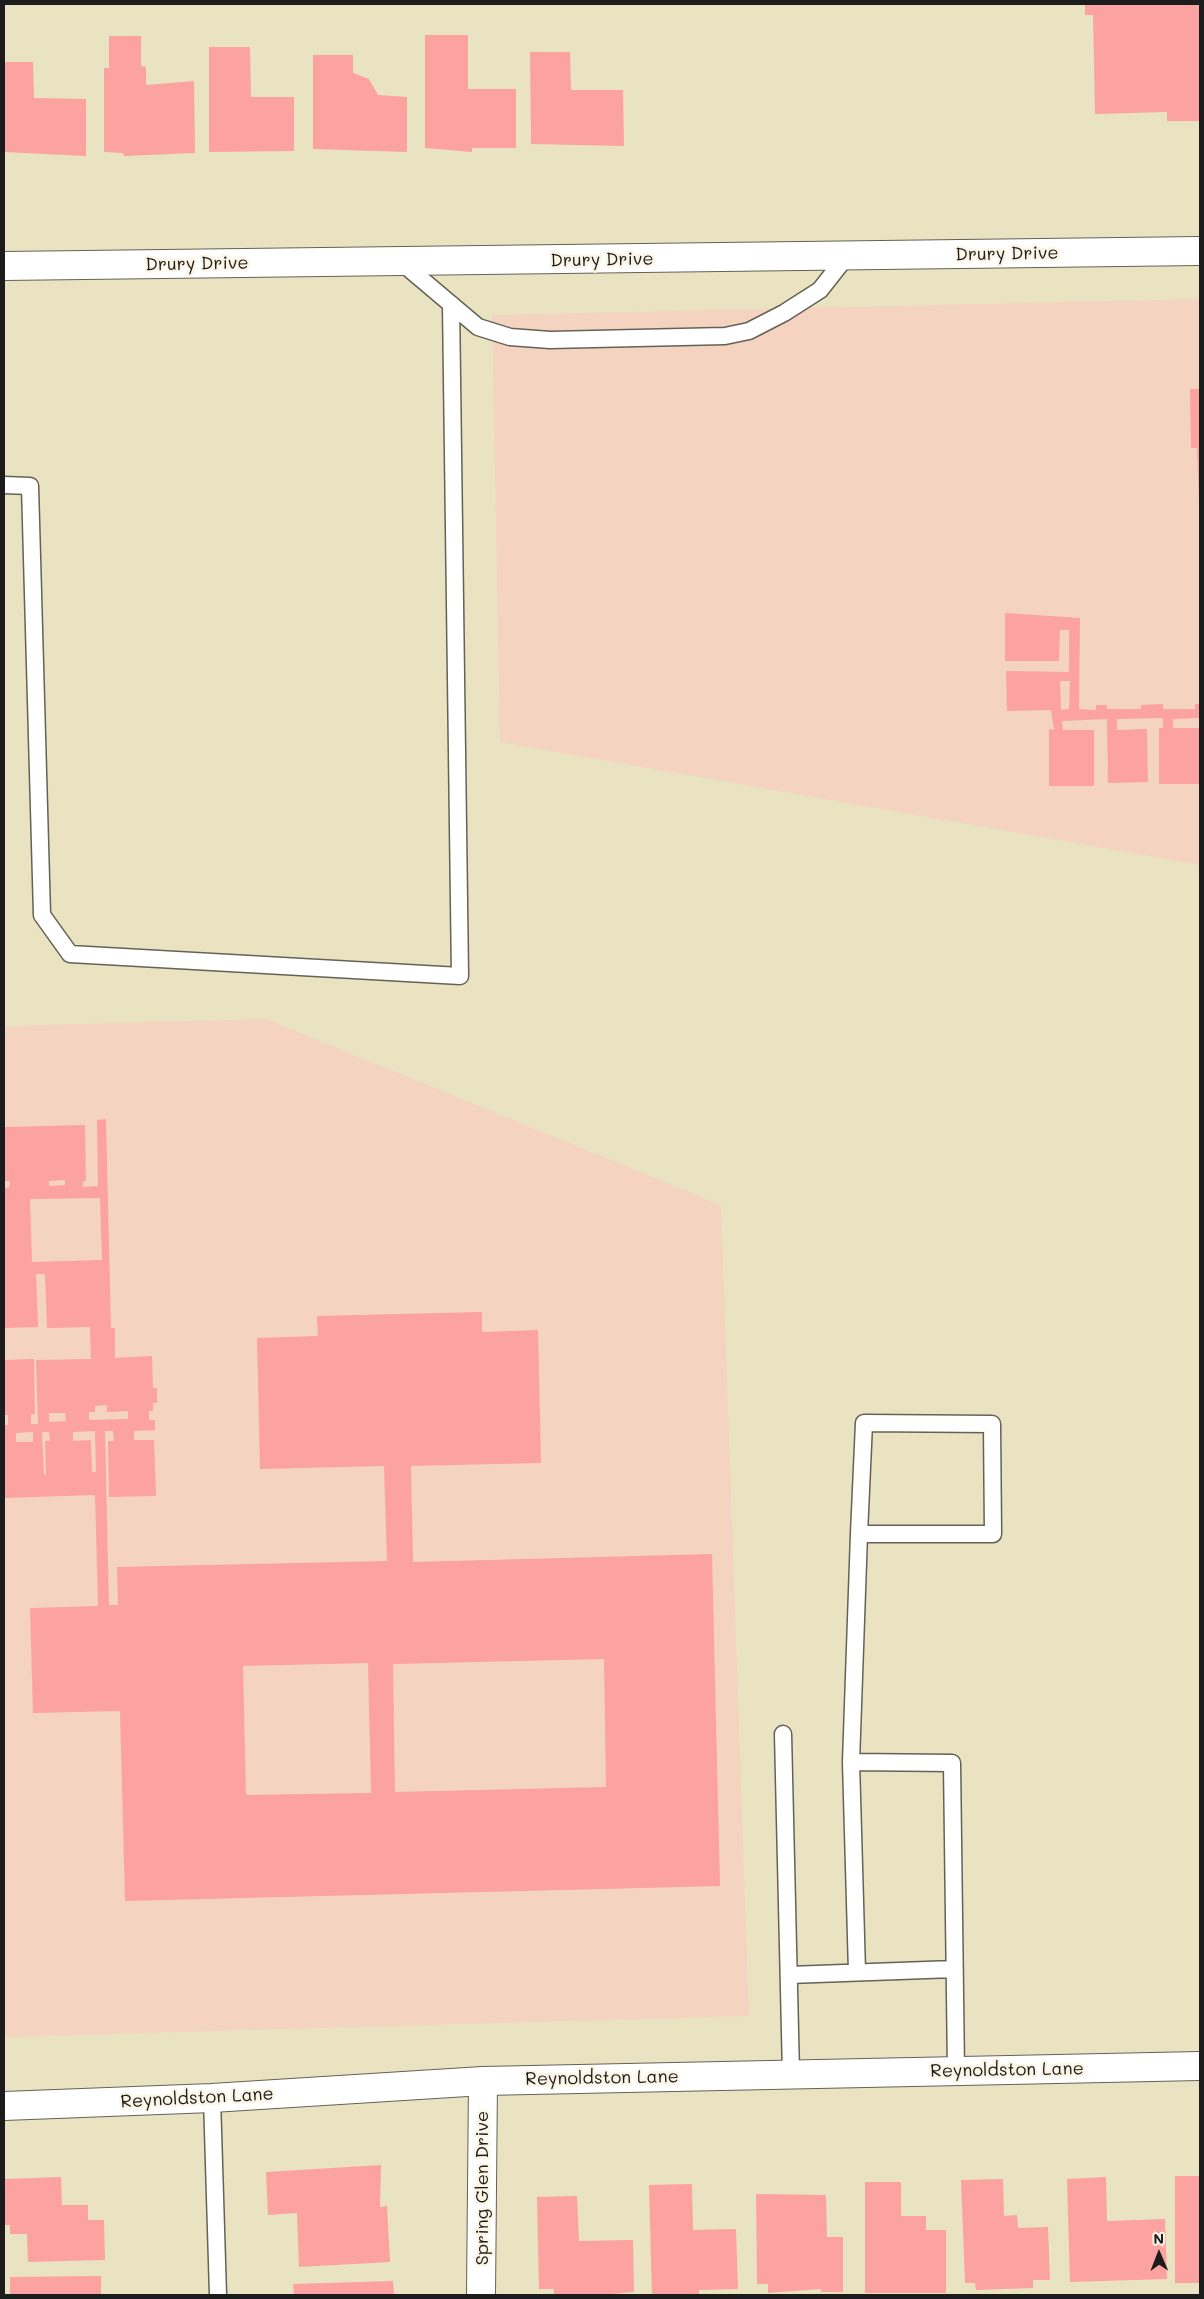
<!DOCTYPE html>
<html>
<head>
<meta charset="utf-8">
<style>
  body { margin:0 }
  #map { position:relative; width:1204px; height:2299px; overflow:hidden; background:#eae3c1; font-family:Mali,sans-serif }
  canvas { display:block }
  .frame { position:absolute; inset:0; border:5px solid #1c1c1c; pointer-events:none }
  .north { position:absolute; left:1134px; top:2229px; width:50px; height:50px; -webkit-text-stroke:4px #fcf5e5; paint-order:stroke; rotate:359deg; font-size:14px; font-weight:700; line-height:20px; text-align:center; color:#1c1c1c }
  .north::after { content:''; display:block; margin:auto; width:18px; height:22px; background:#1c1c1c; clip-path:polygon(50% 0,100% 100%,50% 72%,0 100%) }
</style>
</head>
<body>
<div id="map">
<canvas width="1204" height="2299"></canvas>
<div class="frame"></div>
<div class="north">N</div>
</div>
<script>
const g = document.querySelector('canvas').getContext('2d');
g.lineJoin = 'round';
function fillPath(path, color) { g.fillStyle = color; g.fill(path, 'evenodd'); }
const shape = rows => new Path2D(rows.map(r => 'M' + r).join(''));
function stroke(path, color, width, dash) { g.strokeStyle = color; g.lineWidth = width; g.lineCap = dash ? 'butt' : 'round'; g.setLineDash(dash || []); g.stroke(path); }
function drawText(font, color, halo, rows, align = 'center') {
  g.font = font + ' Mali,sans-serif'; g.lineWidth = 5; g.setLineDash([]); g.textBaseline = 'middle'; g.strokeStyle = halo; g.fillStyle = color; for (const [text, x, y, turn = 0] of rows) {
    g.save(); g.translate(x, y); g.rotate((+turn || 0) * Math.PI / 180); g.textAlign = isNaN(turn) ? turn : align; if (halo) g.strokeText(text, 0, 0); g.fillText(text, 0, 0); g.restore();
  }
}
const built = shape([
  [1200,299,1200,865,500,742,492,315],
  [266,1019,721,1205,749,2016,4,2037,4,1026]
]);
const building = shape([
  [1085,4,1200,4,1200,121,1167,121,1167,112,1095,114,1093,15,1085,15],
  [425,35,468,35,468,89,516,89,516,148,472,148,472,152,425,148],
  [109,36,141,36,141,66,146,67,146,85,194,81,195,153,124,156,123,153,104,152,104,68,109,68],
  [209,47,250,47,251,97,294,97,294,151,209,152],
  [530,52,570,52,571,90,623,90,624,146,531,144],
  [313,55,353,55,353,73,369,79,378,95,407,97,407,152,313,149],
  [4,62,33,62,34,98,86,99,86,156,4,152],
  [1190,389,1200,389,1200,500,1199,500,1197,448,1191,448],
  [1005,613,1080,618,1079,709,1096,710,1096,705,1107,705,1107,709,1141,709,1141,705,1163,704,1163,709,1195,709,1195,704,1200,704,1200,718,1173,719,1173,728,1200,728,1200,784,1159,784,1159,728,1163,728,1163,718,1117,719,1117,730,1147,729,1148,782,1108,783,1107,719,1062,721,1063,730,1094,730,1094,786,1049,786,1049,729,1054,730,1051,710,1007,711,1006,671,1069,672,1069,630,1060,630,1059,661,1005,661],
  [1060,681,1070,681,1069,709,1061,710],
  [106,1119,111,1328,115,1328,115,1358,152,1356,153,1388,157,1388,157,1403,153,1403,153,1411,149,1411,149,1420,155,1420,155,1430,134,1431,134,1440,154,1440,156,1496,109,1497,108,1441,114,1441,113,1431,105,1431,109,1605,118,1605,117,1567,387,1561,384,1466,260,1469,257,1338,318,1336,317,1316,482,1312,482,1332,538,1330,541,1463,411,1466,413,1562,712,1554,720,1886,125,1901,120,1711,33,1713,30,1608,98,1606,95,1495,4,1498,4,1425,8,1425,8,1415,4,1415,4,1360,34,1359,35,1414,31,1414,31,1424,38,1424,36,1360,91,1359,90,1327,47,1328,45,1274,36,1274,38,1327,4,1328,4,1188,9,1188,10,1181,4,1181,4,1127,85,1125,86,1181,83,1181,83,1187,98,1186,97,1120],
  [65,1180,65,1185,49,1186,49,1181],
  [100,1198,102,1260,32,1262,30,1199],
  [107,1405,107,1412,128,1411,128,1419,89,1420,89,1412,95,1412,95,1406],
  [49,1413,65,1413,66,1421,49,1422],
  [95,1431,96,1472,92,1472,91,1440,73,1441,73,1432],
  [33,1432,33,1442,16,1442,16,1433],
  [42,1432,49,1432,50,1441,45,1441,46,1475,44,1475],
  [604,1659,606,1787,395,1792,393,1664],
  [368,1663,371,1793,246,1795,243,1666],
  [381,2165,380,2207,387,2206,390,2262,299,2267,297,2213,268,2215,266,2172],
  [1175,2176,1200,2176,1200,2283,1175,2283],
  [61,2177,62,2205,88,2205,88,2220,104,2220,105,2260,28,2262,27,2234,10,2234,10,2225,5,2225,4,2179],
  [1106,2177,1107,2221,1165,2219,1167,2279,1070,2282,1067,2179],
  [1003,2179,1004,2216,1017,2215,1018,2228,1048,2227,1050,2280,1033,2280,1033,2288,976,2290,975,2283,965,2283,961,2180],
  [865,2182,901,2182,901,2216,926,2216,926,2230,946,2230,946,2293,865,2293],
  [692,2184,693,2230,736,2229,738,2289,699,2290,699,2295,652,2295,649,2185],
  [756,2194,826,2195,827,2237,843,2237,843,2292,821,2292,821,2289,768,2293,768,2284,757,2284],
  [577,2196,579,2241,633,2240,634,2292,601,2295,554,2295,554,2289,539,2289,537,2197],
  [101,2276,101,2295,10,2295,10,2277],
  [393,2281,394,2295,294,2295,293,2284]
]);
const lane = shape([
  [401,262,478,327,510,337,550,340,725,336,749,331,784,313,820,290,846,257],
  [4,485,30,486,42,915,70,954,460,976,451,304],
  [783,1734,791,2074],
  [851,1762,859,1534,864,1423,992,1424,993,1534,859,1534],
  [857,1972,851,1762,952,1763,956,2071],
  [789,1975,954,1969],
  [212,2098,218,2295]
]);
const street = shape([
  [4,266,1200,251],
  [481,2295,483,2081]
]);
const secondary = shape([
  [4,2106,212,2098,483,2081,1200,2066]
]);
const streetNames = [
  ["Drury Drive",1007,254,-1],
  ["Drury Drive",602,260,-1],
  ["Drury Drive",197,264,-1],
  ["Reynoldston Lane",1007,2070,-1],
  ["Reynoldston Lane",602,2078,-1],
  ["Reynoldston Lane",197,2098,-3],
  ["Spring Glen Drive",482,2188,-90]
];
fillPath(built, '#f5d3c1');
fillPath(building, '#fca2a1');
stroke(lane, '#646256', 19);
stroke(street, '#646256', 30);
stroke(secondary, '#646256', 30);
stroke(lane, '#fff', 16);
stroke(street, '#fff', 28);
stroke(secondary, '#fff', 28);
drawText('18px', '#1c1c1c', '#fcf5e5', streetNames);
</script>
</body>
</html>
